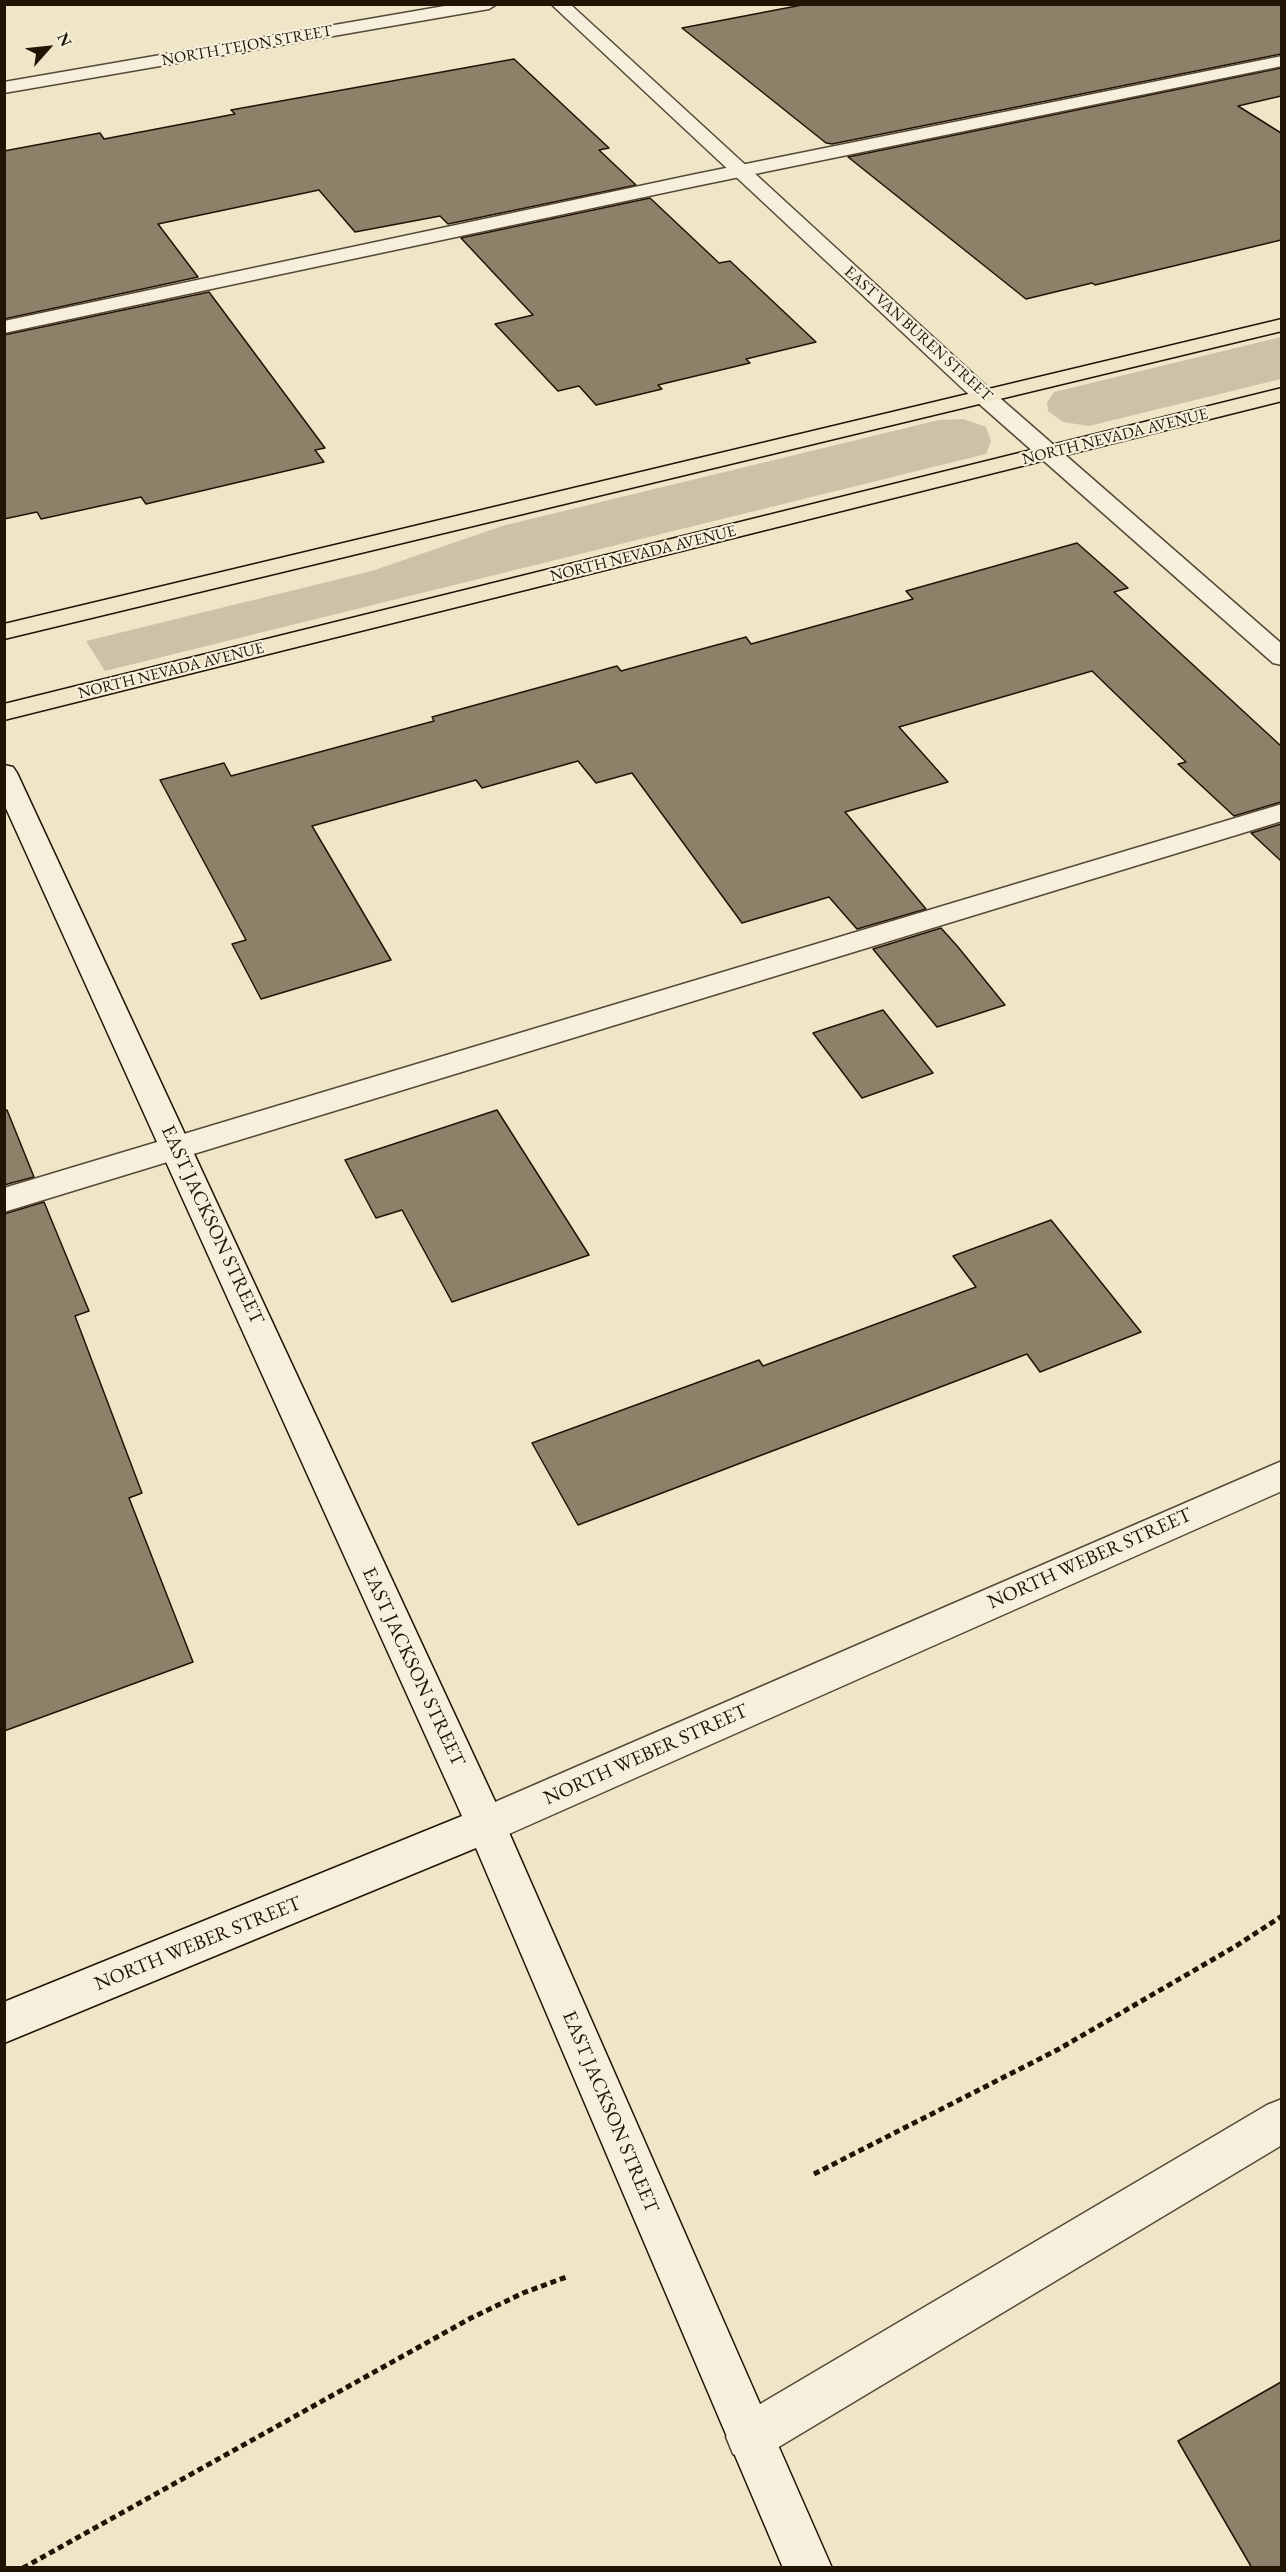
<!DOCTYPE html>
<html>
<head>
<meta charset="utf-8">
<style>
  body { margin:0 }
  #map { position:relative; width:1286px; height:2572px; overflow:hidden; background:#efe6c8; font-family:"EB Garamond",serif }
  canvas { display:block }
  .frame { position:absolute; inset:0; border:6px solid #221405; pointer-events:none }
  .north { position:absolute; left:18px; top:18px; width:60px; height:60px; -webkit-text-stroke:4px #f5efdb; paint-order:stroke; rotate:63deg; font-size:16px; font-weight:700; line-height:24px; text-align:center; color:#221405 }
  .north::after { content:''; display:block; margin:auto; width:21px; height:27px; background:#221405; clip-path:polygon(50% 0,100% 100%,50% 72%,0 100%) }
</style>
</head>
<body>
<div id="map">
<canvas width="1286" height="2572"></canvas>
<div class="frame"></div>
<div class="north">N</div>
</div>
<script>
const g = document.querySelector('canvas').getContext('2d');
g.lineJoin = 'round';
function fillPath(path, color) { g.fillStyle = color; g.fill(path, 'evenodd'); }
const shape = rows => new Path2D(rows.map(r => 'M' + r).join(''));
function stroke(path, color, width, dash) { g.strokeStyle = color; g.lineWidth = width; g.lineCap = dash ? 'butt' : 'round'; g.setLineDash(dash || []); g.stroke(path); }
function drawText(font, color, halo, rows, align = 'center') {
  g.font = font + ' "EB Garamond",serif'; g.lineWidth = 4.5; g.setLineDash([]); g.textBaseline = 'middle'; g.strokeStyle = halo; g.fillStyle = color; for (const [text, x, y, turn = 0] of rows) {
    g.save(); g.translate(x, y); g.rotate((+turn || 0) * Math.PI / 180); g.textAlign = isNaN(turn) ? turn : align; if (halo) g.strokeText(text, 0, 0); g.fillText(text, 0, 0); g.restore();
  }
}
const green = shape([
  [1281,337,1281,379,1089,426,1063,422,1048,411,1047,403,1054,392],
  [963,419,986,427,991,441,986,454,105,671,86,641,372,571,502,526,939,420]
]);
const building = shape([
  [807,4,1281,4,1281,54,832,144,826,143,682,28,807,4],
  [514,59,609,148,599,150,636,185,448,224,440,216,355,232,319,190,158,224,198,277,4,319,4,151,100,133,104,139,235,114,231,110,514,59],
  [1281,68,1281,96,1238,106,1281,133,1281,240,1095,285,1092,283,1026,299,848,157,1281,68],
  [650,198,719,263,730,261,816,342,746,359,750,363,658,385,662,389,596,405,579,386,558,391,495,324,533,315,461,238,650,198],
  [209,292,325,448,315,450,324,462,146,504,141,497,41,519,37,512,4,519,4,335,209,292],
  [1077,543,1128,588,1114,592,1281,746,1281,802,1234,816,1178,764,1186,762,1092,671,899,727,948,782,845,812,926,909,857,929,829,897,742,923,632,773,596,783,578,761,482,788,476,780,312,826,391,960,261,999,232,944,246,940,160,780,224,763,231,776,434,721,432,717,617,666,621,671,746,637,751,644,913,599,906,591,1077,543],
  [1281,824,1281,861,1251,833,1281,824],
  [941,928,958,947,1005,1005,937,1027,873,949,941,928],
  [883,1010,933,1073,862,1098,813,1033,883,1010],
  [4,1110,7,1110,34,1177,4,1185,4,1110],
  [497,1110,589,1255,452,1302,402,1210,376,1218,345,1160,497,1110],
  [44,1202,89,1311,75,1316,142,1493,129,1498,193,1662,4,1731,4,1214,44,1202],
  [1051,1220,1141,1332,1040,1372,1027,1354,578,1525,532,1443,759,1360,763,1366,976,1287,953,1256,1051,1220],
  [1281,2382,1281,2568,1252,2568,1178,2441,1281,2382]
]);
const path = shape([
  [814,2174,1059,2049,1236,1946,1282,1916],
  [23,2568,471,2318,523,2293,569,2276]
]);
const lane = shape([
  [1282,56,1282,66,696,186,4,333,4,321,696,174,1282,56],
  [1282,804,1282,821,4,1212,4,1188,1282,804],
  [1282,2099,1282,2145,767,2454,750,2461,733,2454,726,2437,733,2420,1267,2105,1282,2099]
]);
const street = shape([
  [456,4,497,4,489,9,4,93,4,82,456,4],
  [551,4,570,4,993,392,1282,644,1282,665,1273,663,977,402,551,4],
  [1282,1461,1282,1491,500,1838,486,1843,472,1838,466,1825,472,1812,1282,1461]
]);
const secondary = shape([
  [4,765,13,767,17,773,500,1812,832,2568,783,2568,476,1848,4,2043,4,2002,462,1816,4,804,4,765]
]);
const primary = shape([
  [1282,319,1282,331,4,639,4,624,1282,319],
  [1282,388,1282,401,4,720,4,704,1282,388]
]);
const farStreetnames = [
  ["NORTH TEJON STREET",247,46,-10],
  ["EAST VAN BUREN STREET",918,334,42],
  ["NORTH NEVADA AVENUE",1115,437,-14],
  ["NORTH NEVADA AVENUE",643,554,-14],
  ["NORTH NEVADA AVENUE",171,671,-14]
];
const streetNames = [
  ["EAST JACKSON STREET",212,1225,65],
  ["NORTH WEBER STREET",1090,1559,-24],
  ["EAST JACKSON STREET",413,1667,65],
  ["NORTH WEBER STREET",646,1755,-24],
  ["NORTH WEBER STREET",198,1944,-22],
  ["EAST JACKSON STREET",610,2112,67]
];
fillPath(green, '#ccc2a7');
fillPath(building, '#8d816a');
stroke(building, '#221405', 1.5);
stroke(lane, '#554836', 3);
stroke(street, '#554836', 3);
stroke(secondary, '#221405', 3);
stroke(primary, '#221405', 3);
stroke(path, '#221405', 5, [6, 4]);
fillPath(lane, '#f5efdb');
fillPath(street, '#f5efdb');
fillPath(secondary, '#f5efdb');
fillPath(primary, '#efe6c8');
drawText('16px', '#221405', '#f5efdb', farStreetnames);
drawText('20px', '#221405', '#f5efdb', streetNames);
</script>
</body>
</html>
